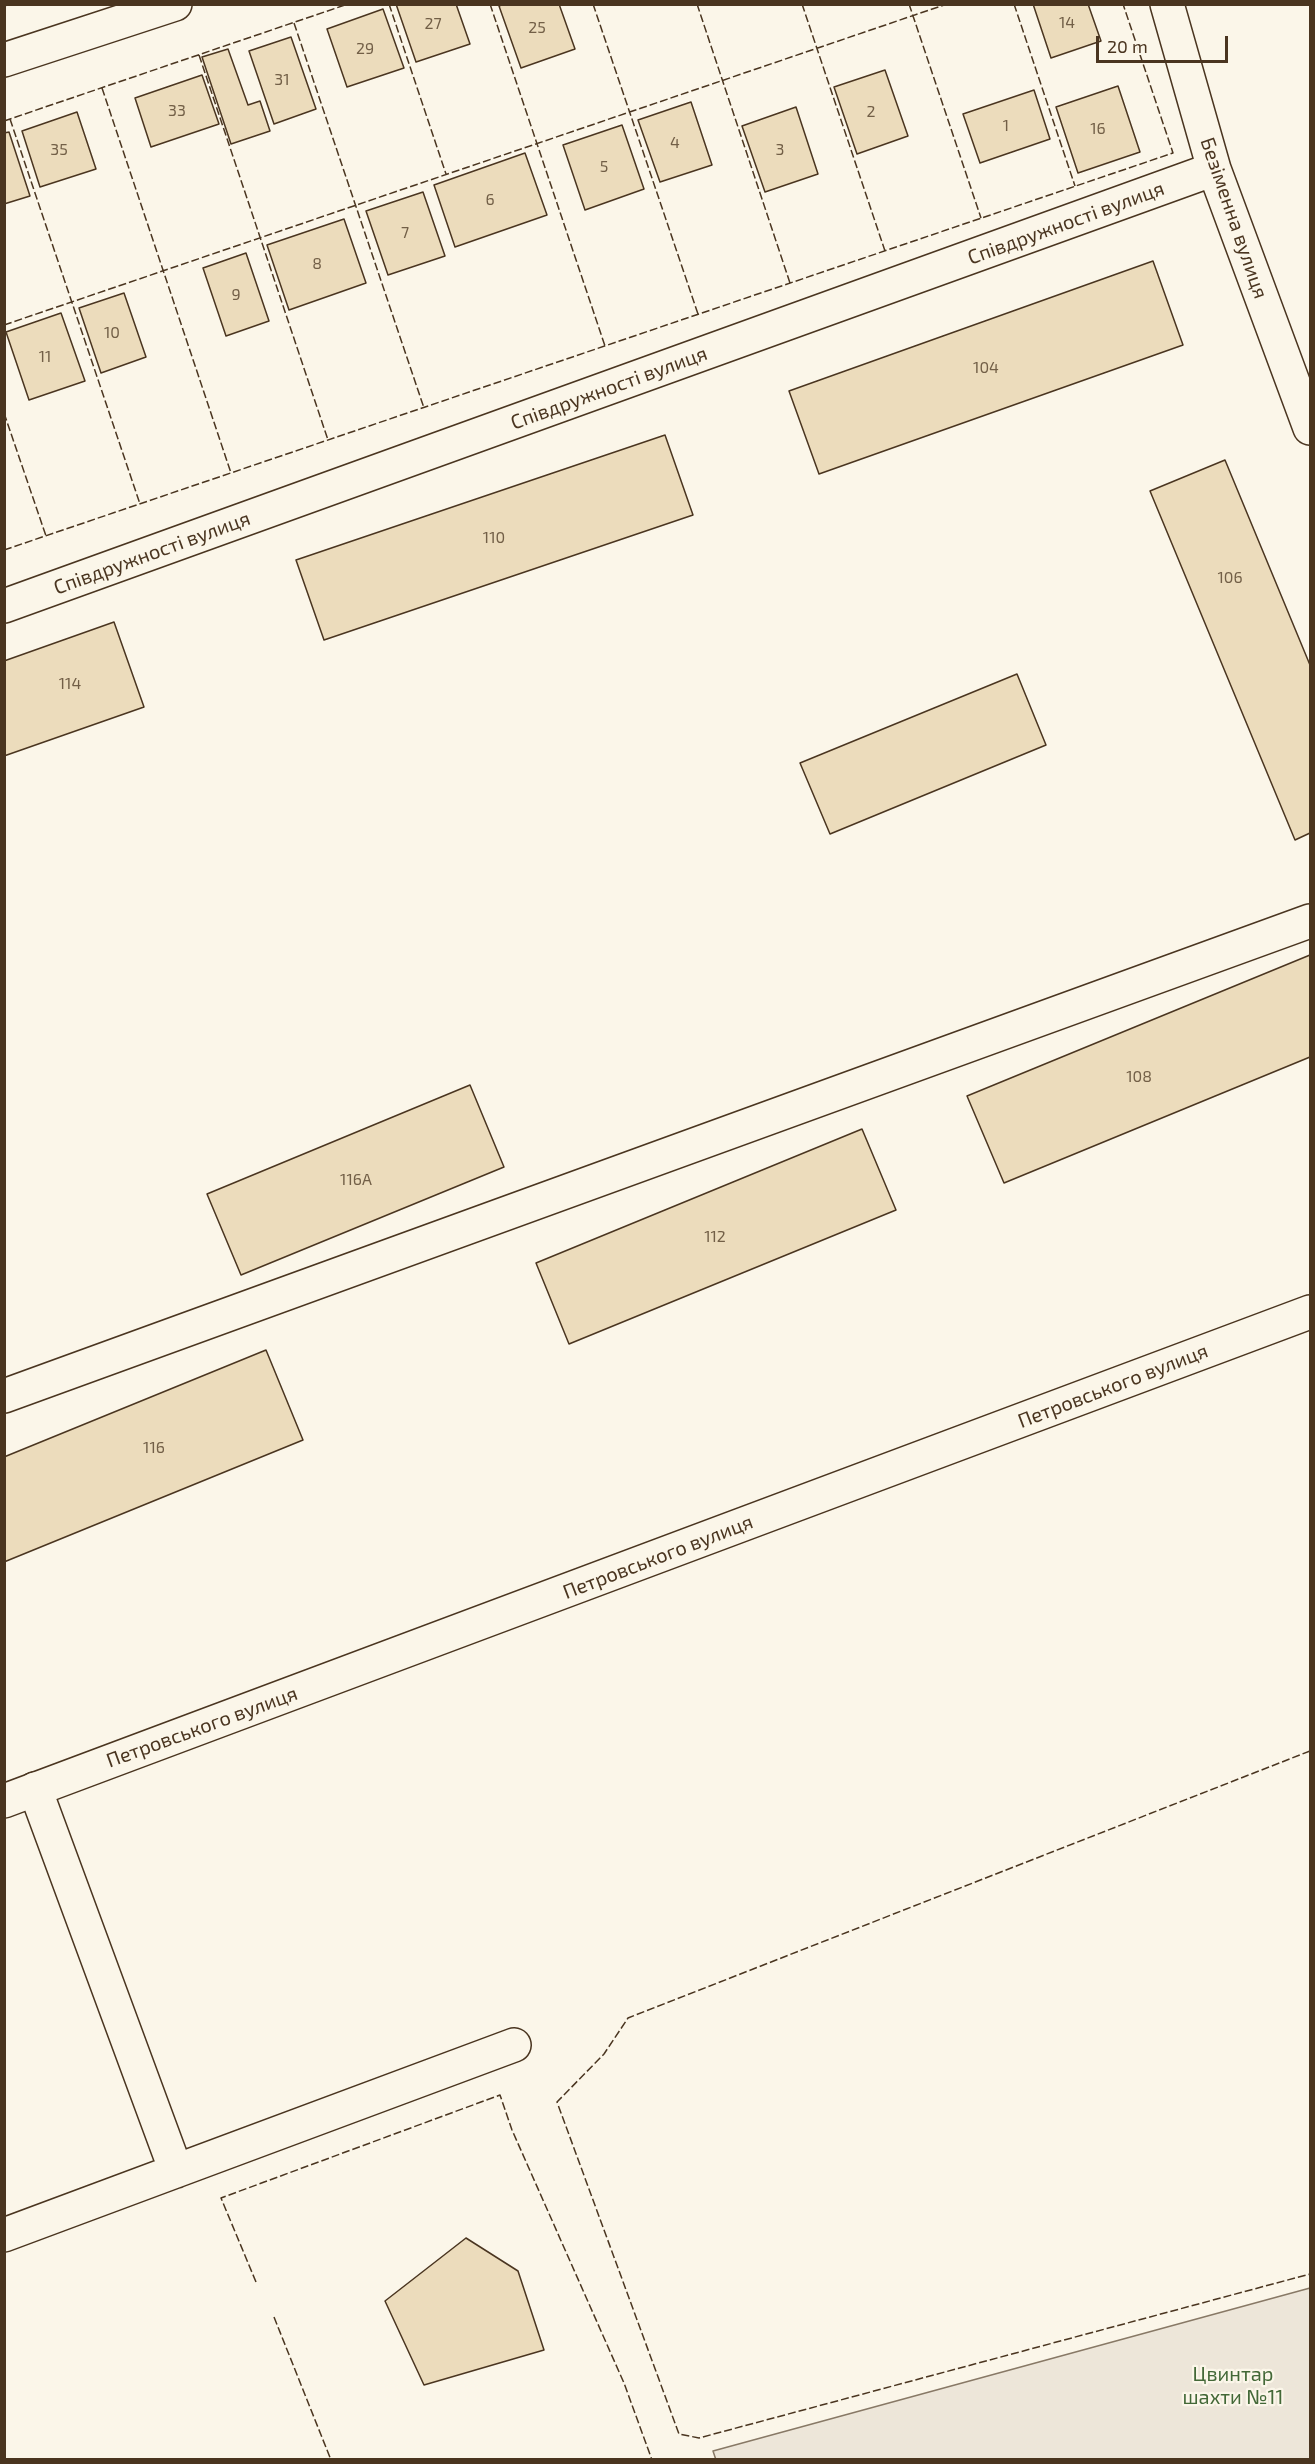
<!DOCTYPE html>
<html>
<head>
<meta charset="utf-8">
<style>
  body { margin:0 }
  #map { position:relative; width:1315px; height:2464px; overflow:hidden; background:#fbf6e9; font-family:"Exo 2",sans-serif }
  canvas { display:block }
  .frame { position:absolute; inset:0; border:6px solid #4a3520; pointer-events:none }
  .scale { position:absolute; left:1096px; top:36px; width:132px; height:27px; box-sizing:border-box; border:3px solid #4a3520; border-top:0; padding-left:8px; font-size:18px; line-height:21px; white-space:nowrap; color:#4a3520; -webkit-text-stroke:4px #fbf6e9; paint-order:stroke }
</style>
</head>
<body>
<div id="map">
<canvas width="1315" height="2464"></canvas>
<div class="frame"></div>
<div class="scale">20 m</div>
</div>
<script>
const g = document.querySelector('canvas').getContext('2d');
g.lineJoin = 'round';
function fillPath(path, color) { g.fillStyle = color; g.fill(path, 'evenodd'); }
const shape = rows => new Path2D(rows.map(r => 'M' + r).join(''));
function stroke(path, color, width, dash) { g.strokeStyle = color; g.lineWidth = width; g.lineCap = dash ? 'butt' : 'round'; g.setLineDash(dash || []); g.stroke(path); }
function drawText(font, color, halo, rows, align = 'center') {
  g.font = font + ' "Exo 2",sans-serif'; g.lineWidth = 4.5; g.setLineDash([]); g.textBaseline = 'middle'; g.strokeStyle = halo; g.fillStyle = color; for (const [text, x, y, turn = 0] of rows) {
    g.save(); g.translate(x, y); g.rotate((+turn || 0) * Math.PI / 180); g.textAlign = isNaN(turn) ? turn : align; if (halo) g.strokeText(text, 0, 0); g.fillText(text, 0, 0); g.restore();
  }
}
const green = shape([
  [1310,2288,1310,2459,716,2460,713,2451,1310,2288]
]);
const building = shape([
  [396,4,456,4,470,44,416,62,396,4],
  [504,4,559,4,575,49,521,68,499,6,504,4],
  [1033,4,1088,4,1101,41,1051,58,1033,4],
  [383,9,404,68,347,87,327,29,383,9],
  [291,37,316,109,274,124,249,51,291,37],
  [228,49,248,105,260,101,270,131,231,144,202,57,228,49],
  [885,70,908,136,857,154,834,87,885,70],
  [202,75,219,124,151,147,135,98,202,75],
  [1118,86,1140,152,1078,173,1056,107,1118,86],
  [1034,90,1050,139,980,163,963,114,1034,90],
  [691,102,712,165,660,182,638,120,691,102],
  [796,107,818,174,765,192,742,126,796,107],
  [77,112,96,169,40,187,22,131,77,112],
  [622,125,644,189,585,210,563,145,622,125],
  [9,132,30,196,4,204,4,133,9,132],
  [525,153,547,215,455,247,434,185,525,153],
  [423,192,445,256,388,275,366,211,423,192],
  [344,219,366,283,289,310,267,245,344,219],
  [246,253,269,321,226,336,203,268,246,253],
  [1153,261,1183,345,819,474,789,391,1153,261],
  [124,293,146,357,101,373,79,308,124,293],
  [61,313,85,381,29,400,6,332,61,313],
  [665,435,693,515,324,640,296,560,665,435],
  [1225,460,1310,665,1310,833,1295,840,1150,491,1225,460],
  [114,622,144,707,4,756,4,661,114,622],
  [1017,674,1046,745,830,834,800,763,1017,674],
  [1310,955,1310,1057,1004,1183,967,1096,1310,955],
  [470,1085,504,1167,241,1275,207,1194,470,1085],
  [862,1129,896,1210,569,1344,536,1263,862,1129],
  [266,1350,303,1440,4,1562,4,1457,266,1350],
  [466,2238,518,2271,544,2350,424,2385,385,2301,466,2238]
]);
const minor = shape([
  [1167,4,1214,169,1310,428],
  [4,60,175,4],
  [4,606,1214,169],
  [4,1396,1310,921],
  [35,1789,176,2171],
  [4,2235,514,2045]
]);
const major = shape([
  [4,1801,1310,1312]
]);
const fence = shape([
  [389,4,446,174],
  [490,4,605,346],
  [593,4,698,314],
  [697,4,790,283],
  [802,4,885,251],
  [909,4,981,218],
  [1014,4,1075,186],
  [4,6,11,4],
  [294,23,424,408],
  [199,55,328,440],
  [102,88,231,473],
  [10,119,140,504],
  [4,121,348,4],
  [4,325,947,4],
  [4,413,46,536],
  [4,550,1173,153,1123,4],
  [1310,1751,628,2018,604,2054,557,2102,679,2434,699,2438,1310,2274],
  [256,2282,221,2198,500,2095,512,2130,624,2383,652,2460],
  [274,2317,331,2460]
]);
const numberNames = [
  ["14",1067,23],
  ["27",433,24],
  ["25",537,28],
  ["29",365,49],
  ["31",282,80],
  ["33",177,111],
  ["2",871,112],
  ["1",1006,126],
  ["16",1098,129],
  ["4",675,143],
  ["35",59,150],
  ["3",780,150],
  ["5",604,167],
  ["6",490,200],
  ["7",405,233],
  ["8",317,264],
  ["9",236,295],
  ["10",112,333],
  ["11",45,357],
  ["104",986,368],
  ["110",494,538],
  ["106",1230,578],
  ["114",70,684],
  ["108",1139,1077],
  ["116А",356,1180],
  ["112",715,1237],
  ["116",154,1448]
];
const streetNames = [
  ["Безіменна вулиця",1234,218,71],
  ["Співдружності вулиця",1066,223,-20],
  ["Співдружності вулиця",609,388,-20],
  ["Співдружності вулиця",152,553,-20],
  ["Петровського вулиця",1113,1386,-21],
  ["Петровського вулиця",658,1557,-21],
  ["Петровського вулиця",202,1727,-20]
];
const parkNames = [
  ["Цвинтар",1233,2374],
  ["шахти №11",1233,2397]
];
fillPath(green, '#ede6d9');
stroke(green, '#887966', 1.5);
fillPath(building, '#ecdcbc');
stroke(building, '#4a3520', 1.5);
stroke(minor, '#4a3520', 36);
stroke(major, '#4a3520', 36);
stroke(minor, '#fbf6e9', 33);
stroke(major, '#fbf6e9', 33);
stroke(fence, '#4a3520', 1.5, [8, 3]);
drawText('16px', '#725f47', null, numberNames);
drawText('20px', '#4a3520', '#fbf6e9', streetNames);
drawText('20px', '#436837', '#fbf6e9', parkNames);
</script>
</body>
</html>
